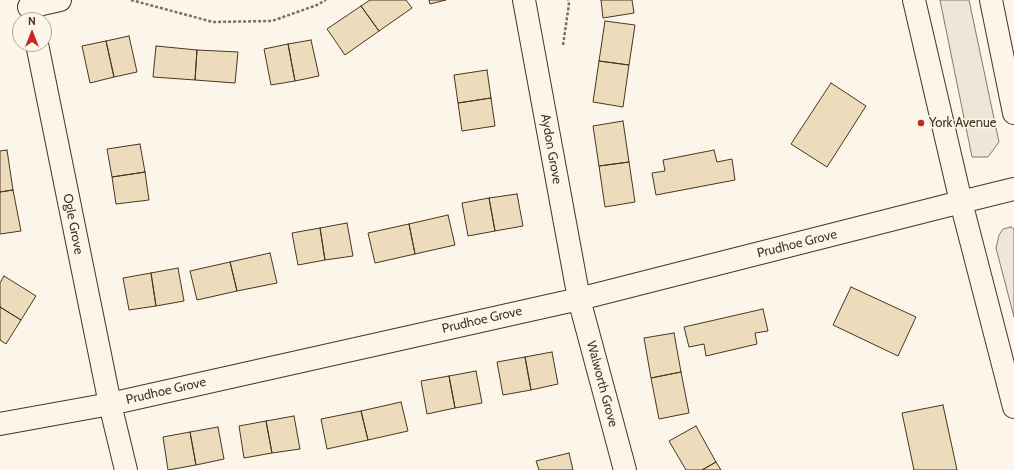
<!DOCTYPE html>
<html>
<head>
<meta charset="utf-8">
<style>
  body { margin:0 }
  #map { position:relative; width:1014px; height:470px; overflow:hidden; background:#fbf6e9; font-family:Cabin,sans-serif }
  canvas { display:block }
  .north { position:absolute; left:12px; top:12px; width:40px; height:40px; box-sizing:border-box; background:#fbf6e9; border:1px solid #b4a999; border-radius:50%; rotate:0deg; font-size:11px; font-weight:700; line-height:16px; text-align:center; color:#4a3520 }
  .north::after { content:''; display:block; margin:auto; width:14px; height:18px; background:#c62828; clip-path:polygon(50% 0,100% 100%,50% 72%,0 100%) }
</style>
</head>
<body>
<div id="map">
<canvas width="1014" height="470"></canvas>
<div class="north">N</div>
</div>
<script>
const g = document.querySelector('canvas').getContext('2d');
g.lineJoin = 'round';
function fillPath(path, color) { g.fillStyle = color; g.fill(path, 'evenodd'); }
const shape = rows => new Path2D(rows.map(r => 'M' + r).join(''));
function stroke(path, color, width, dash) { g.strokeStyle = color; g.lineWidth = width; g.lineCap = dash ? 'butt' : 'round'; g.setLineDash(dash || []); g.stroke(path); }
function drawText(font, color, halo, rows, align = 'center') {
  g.font = font + ' Cabin,sans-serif'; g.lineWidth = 3; g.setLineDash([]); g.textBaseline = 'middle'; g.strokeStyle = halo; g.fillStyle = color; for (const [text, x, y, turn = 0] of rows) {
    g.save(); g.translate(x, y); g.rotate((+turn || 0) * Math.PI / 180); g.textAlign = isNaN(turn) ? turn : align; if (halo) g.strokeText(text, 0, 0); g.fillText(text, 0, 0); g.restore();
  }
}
const green = shape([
  [940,0,969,0,999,142,988,157,972,157,940,0],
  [1011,227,1014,229,1014,317,996,248,999,235,1003,229,1011,227]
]);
const building = shape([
  [370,0,406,0,412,8,379,31,361,6,370,0],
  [429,0,446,0,430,4,429,0],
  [601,0,632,0,634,13,603,18,601,0],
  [361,6,379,31,345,55,327,29,361,6],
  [605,21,635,25,629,65,599,61,605,21],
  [129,36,137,72,114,77,106,41,129,36],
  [311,40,319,76,295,81,288,44,311,40],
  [106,41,114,77,90,83,82,46,106,41],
  [288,44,295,81,271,85,264,49,288,44],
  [156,46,197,50,195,80,153,77,156,46],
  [197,50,238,52,235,83,195,80,197,50],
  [599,61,629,65,623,107,593,102,599,61],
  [487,70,491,98,458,103,454,75,487,70],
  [831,83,866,106,827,167,791,144,831,83],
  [491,98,495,126,462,131,458,103,491,98],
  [623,121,629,162,599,166,593,126,623,121],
  [140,144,145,172,112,177,107,149,140,144],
  [7,150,13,190,0,192,0,151,7,150],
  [714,150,717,162,732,159,735,180,656,195,652,173,665,171,663,160,714,150],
  [629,162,635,202,605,207,599,166,629,162],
  [145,172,149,200,116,204,112,177,145,172],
  [13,190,21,231,0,234,0,192,13,190],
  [517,194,523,226,495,231,489,198,517,194],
  [489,198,495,231,468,236,462,203,489,198],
  [448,215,455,245,415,254,409,224,448,215],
  [347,223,353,256,325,260,320,228,347,223],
  [409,224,415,254,375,263,368,233,409,224],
  [320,228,325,260,298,265,292,233,320,228],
  [270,253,277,283,237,291,230,262,270,253],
  [230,262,237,291,197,300,190,271,230,262],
  [178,268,184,301,156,306,151,273,178,268],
  [151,273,156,306,129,310,123,278,151,273],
  [4,276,36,296,21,320,0,307,0,283,4,276],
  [851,287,916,317,898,356,833,325,851,287],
  [0,307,21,320,6,344,0,340,0,307],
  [763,309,768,331,755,333,757,344,706,356,704,344,689,347,684,327,763,309],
  [674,333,681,372,651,378,644,338,674,333],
  [552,352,558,384,531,390,525,357,552,352],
  [525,357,531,390,503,395,497,362,525,357],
  [476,371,482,403,455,408,449,376,476,371],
  [681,372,689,413,659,419,651,378,681,372],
  [449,376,455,408,427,414,421,381,449,376],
  [401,402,408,431,368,440,361,411,401,402],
  [943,405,957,470,914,470,902,413,943,405],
  [361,411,368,440,327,449,321,419,361,411],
  [294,416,300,449,272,453,266,421,294,416],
  [266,421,272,453,244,458,239,426,266,421],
  [696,426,716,462,702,470,686,470,669,441,696,426],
  [218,427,224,459,196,465,190,432,218,427],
  [190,432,196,465,168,470,163,437,190,432],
  [569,453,573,470,539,470,536,461,569,453],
  [716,462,721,470,702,470,716,462]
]);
const path = shape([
  [131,0,213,22,272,21,317,5,326,0],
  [563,45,569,4,568,0]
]);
const street = shape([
  [524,0,579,299,625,470],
  [29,7,60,0],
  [37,44,110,404,126,470],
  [0,424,110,404,579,299,961,202]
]);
const secondary = shape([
  [914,0,961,202,1014,407],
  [991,0,1014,113],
  [961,202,1014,189]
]);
const markers = [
  [921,123,4,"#c62828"]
];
const poiNames = [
  ["York Avenue",929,123]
];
const streetNames = [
  ["Aydon Grove",551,149,80],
  ["Ogle Grove",73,224,79],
  ["Prudhoe Grove",797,244,-14],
  ["Prudhoe Grove",482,320,-13],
  ["Walworth Grove",602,384,75],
  ["Prudhoe Grove",166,391,-13]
];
fillPath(green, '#ede6d9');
stroke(green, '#887966', 1);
fillPath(building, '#ecdcbc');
stroke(building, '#4a3520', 1);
stroke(street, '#4a3520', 24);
stroke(secondary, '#4a3520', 24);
stroke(path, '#7f6f5c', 2.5, [3, 2]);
stroke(street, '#fbf6e9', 22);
stroke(secondary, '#fbf6e9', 22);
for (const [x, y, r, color] of markers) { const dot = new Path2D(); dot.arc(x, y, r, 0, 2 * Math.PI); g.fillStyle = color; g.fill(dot); stroke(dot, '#fbf6e9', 1.5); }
drawText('13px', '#4a3520', '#fbf6e9', poiNames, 'left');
drawText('13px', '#4a3520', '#fbf6e9', streetNames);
</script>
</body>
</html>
